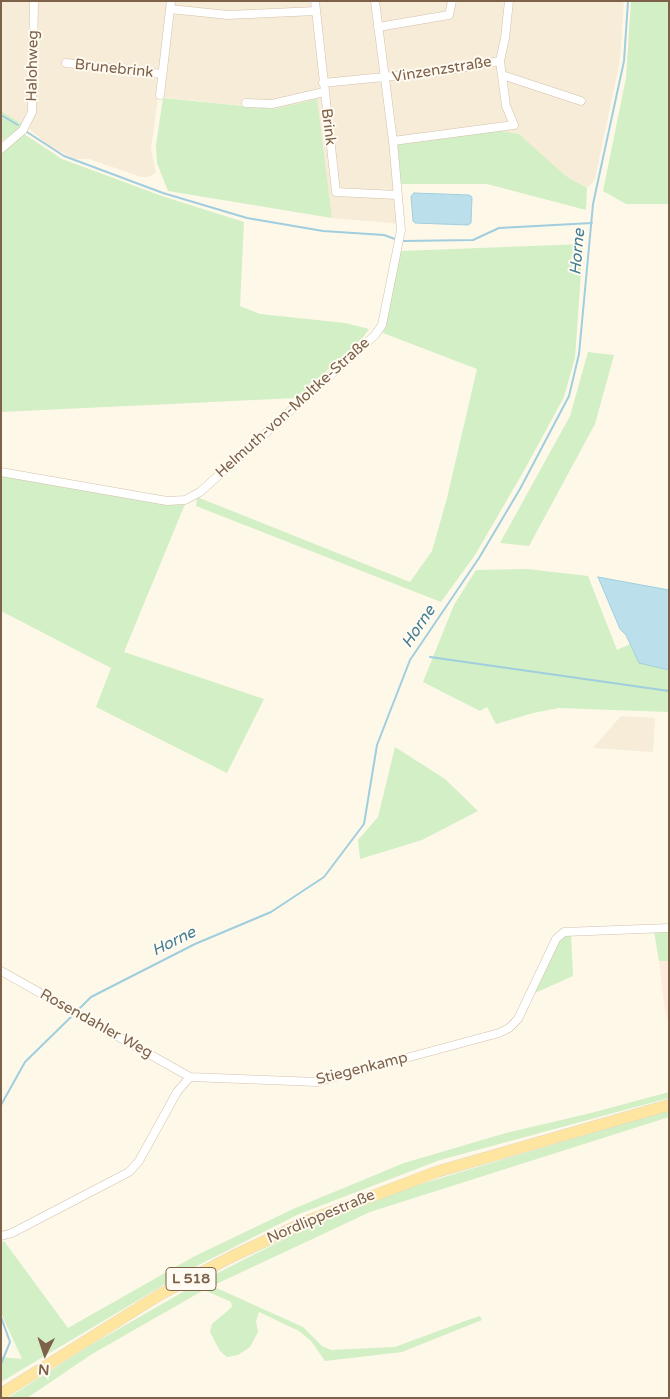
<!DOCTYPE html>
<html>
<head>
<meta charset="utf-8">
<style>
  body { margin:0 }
  #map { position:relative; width:670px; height:1399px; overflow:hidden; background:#fef8e9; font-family:"Varela Round",sans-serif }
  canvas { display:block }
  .frame { position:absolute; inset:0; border:2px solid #7d6149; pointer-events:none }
  .north { position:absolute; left:20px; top:1329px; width:50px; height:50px; -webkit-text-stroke:4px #fffbf2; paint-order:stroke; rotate:184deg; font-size:14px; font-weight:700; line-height:20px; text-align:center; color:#7d6149 }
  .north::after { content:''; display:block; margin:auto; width:18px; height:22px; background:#7d6149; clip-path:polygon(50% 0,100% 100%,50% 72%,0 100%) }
</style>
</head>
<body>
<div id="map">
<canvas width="670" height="1399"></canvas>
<div class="frame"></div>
<div class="north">N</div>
</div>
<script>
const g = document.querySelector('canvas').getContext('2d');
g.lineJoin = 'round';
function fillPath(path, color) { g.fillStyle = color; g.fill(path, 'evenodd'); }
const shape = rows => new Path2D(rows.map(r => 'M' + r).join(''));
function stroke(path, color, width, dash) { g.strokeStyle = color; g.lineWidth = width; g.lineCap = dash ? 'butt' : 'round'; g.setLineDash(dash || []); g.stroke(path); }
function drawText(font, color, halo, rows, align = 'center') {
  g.font = font + ' "Varela Round",sans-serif'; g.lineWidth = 4; g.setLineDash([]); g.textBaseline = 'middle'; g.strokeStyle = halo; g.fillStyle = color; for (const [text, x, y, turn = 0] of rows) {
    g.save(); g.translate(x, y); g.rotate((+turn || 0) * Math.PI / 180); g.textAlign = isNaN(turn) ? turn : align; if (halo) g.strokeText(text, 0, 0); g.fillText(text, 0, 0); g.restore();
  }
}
const residential = shape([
  [1,1,624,1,620,60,595,179,592,183,587,188,566,176,519,134,496,130,395,141,402,224,332,218,327,183,293,106,274,109,158,97,151,149,156,173,148,177,141,177,89,159,75,159,48,145,24,125,1,111],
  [621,716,655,718,653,752,593,748]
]);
const commercial = shape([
  [659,961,669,961,669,1027,664,1004]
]);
const green = shape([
  [631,1,669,1,669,204,626,204,603,191,626,78],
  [163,98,274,109,317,99,332,218,168,191,157,163,156,145],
  [1,111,24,125,1,142],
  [496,130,519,134,566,176,587,188,586,210,487,184,399,184,395,141],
  [24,134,62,159,162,196,244,222,240,306,260,314,345,323,369,329,362,339,296,398,1,412,1,154],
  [583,244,575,358,564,397,526,467,475,555,441,602,196,506,197,497,410,582,432,551,447,498,477,369,383,333,401,251],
  [588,352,614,355,595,424,529,546,500,543,570,416],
  [1,474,174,505,185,504,124,652,264,699,227,773,96,707,111,668,1,611],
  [527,569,588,576,617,650,630,644,639,663,669,670,669,712,559,708,533,713,496,724,487,707,480,711,423,682,454,605,476,570],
  [395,747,445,779,478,811,422,840,360,859,358,840,378,817],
  [654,931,669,931,669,961,659,961],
  [571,933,573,976,535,993,559,941,565,935],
  [669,1092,669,1098,440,1160,299,1214,187,1271,1,1382,1,1357,22,1359,1,1313,1,1242,4,1241,68,1328,193,1257,293,1209,404,1163,506,1133,591,1113],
  [669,1110,669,1117,370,1212,212,1286,303,1327,322,1346,331,1350,395,1347,465,1321,480,1316,482,1320,402,1352,325,1361,311,1341,299,1331,259,1312,256,1321,258,1332,250,1347,238,1355,227,1357,220,1351,210,1332,212,1324,232,1307,231,1302,204,1290,92,1354,27,1398,8,1398,89,1346,202,1281,312,1225,394,1192]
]);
const water = shape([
  [414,193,469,195,472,197,471,223,468,225,415,223,413,221,411,196,414,193],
  [598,577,669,590,669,670,639,663,626,635,620,629,598,577]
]);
const stream = shape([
  [1,115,18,125],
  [27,132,64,156,163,193,247,218,323,231,384,235,395,239],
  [403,241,473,240,499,228,592,223],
  [430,657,669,691],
  [77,1011,91,997,195,944,271,912,324,877,364,824,377,745,410,660,479,558,520,489,569,396,579,354,593,204,624,61,628,1],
  [1,1105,25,1062,74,1014],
  [1,1317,10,1342,1,1364]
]);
const street = shape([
  [315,1,336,192,397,195],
  [170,9,228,15,316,11],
  [378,27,449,15,452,1],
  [66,63,162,74],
  [502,75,581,101],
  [323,83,444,71,500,61,505,38,509,1],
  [160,95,171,1],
  [246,103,272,104,324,92],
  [393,141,514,125,506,106,500,61],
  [1,149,23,130,32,112,34,1],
  [1,472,167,501,185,500,200,492,375,335,382,325,401,230,393,141,375,1],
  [1,971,190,1077],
  [1,1236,12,1233,129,1172,139,1161,177,1092,190,1077,317,1082,499,1033,509,1028,518,1019,556,939,564,932,669,928]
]);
const primary = shape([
  [1,1394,161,1294,233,1256,310,1220,436,1172,669,1105]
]);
const shields = [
  [191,1279,50]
];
const shieldNames = [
  ["L 518",191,1279]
];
const streetNames = [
  ["Halohweg",33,66,-89],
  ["Brunebrink",114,69,6],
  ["Vinzenzstraße",442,70,-9],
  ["Brink",328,127,83],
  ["Helmuth-von-Moltke-Straße",293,408,-42],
  ["Rosendahler Weg",96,1024,29],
  ["Stiegenkamp",362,1069,-14],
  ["Nordlippestraße",321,1217,-23]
];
const waterNames = [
  ["Horne",578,252,-85],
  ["Horne",419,627,-56],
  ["Horne",174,942,-26]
];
fillPath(residential, '#f7ecd7');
fillPath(commercial, '#ffebdd');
fillPath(green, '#d2efc5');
fillPath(water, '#bbdfeb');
stroke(water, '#a0cede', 1);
stroke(stream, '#a0cede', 2);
stroke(street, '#d3c1ad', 9);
stroke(primary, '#ddd6d0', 12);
stroke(street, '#fff', 8);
stroke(primary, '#ffe6a0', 11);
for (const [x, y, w] of shields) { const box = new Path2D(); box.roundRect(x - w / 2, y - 11.5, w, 23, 4); g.fillStyle = '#fffbf2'; g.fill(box); stroke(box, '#7d6149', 1); }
drawText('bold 14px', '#7d6149', null, shieldNames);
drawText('15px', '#7d6149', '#fffbf2', streetNames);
drawText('italic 16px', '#407c92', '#fffbf2', waterNames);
</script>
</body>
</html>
